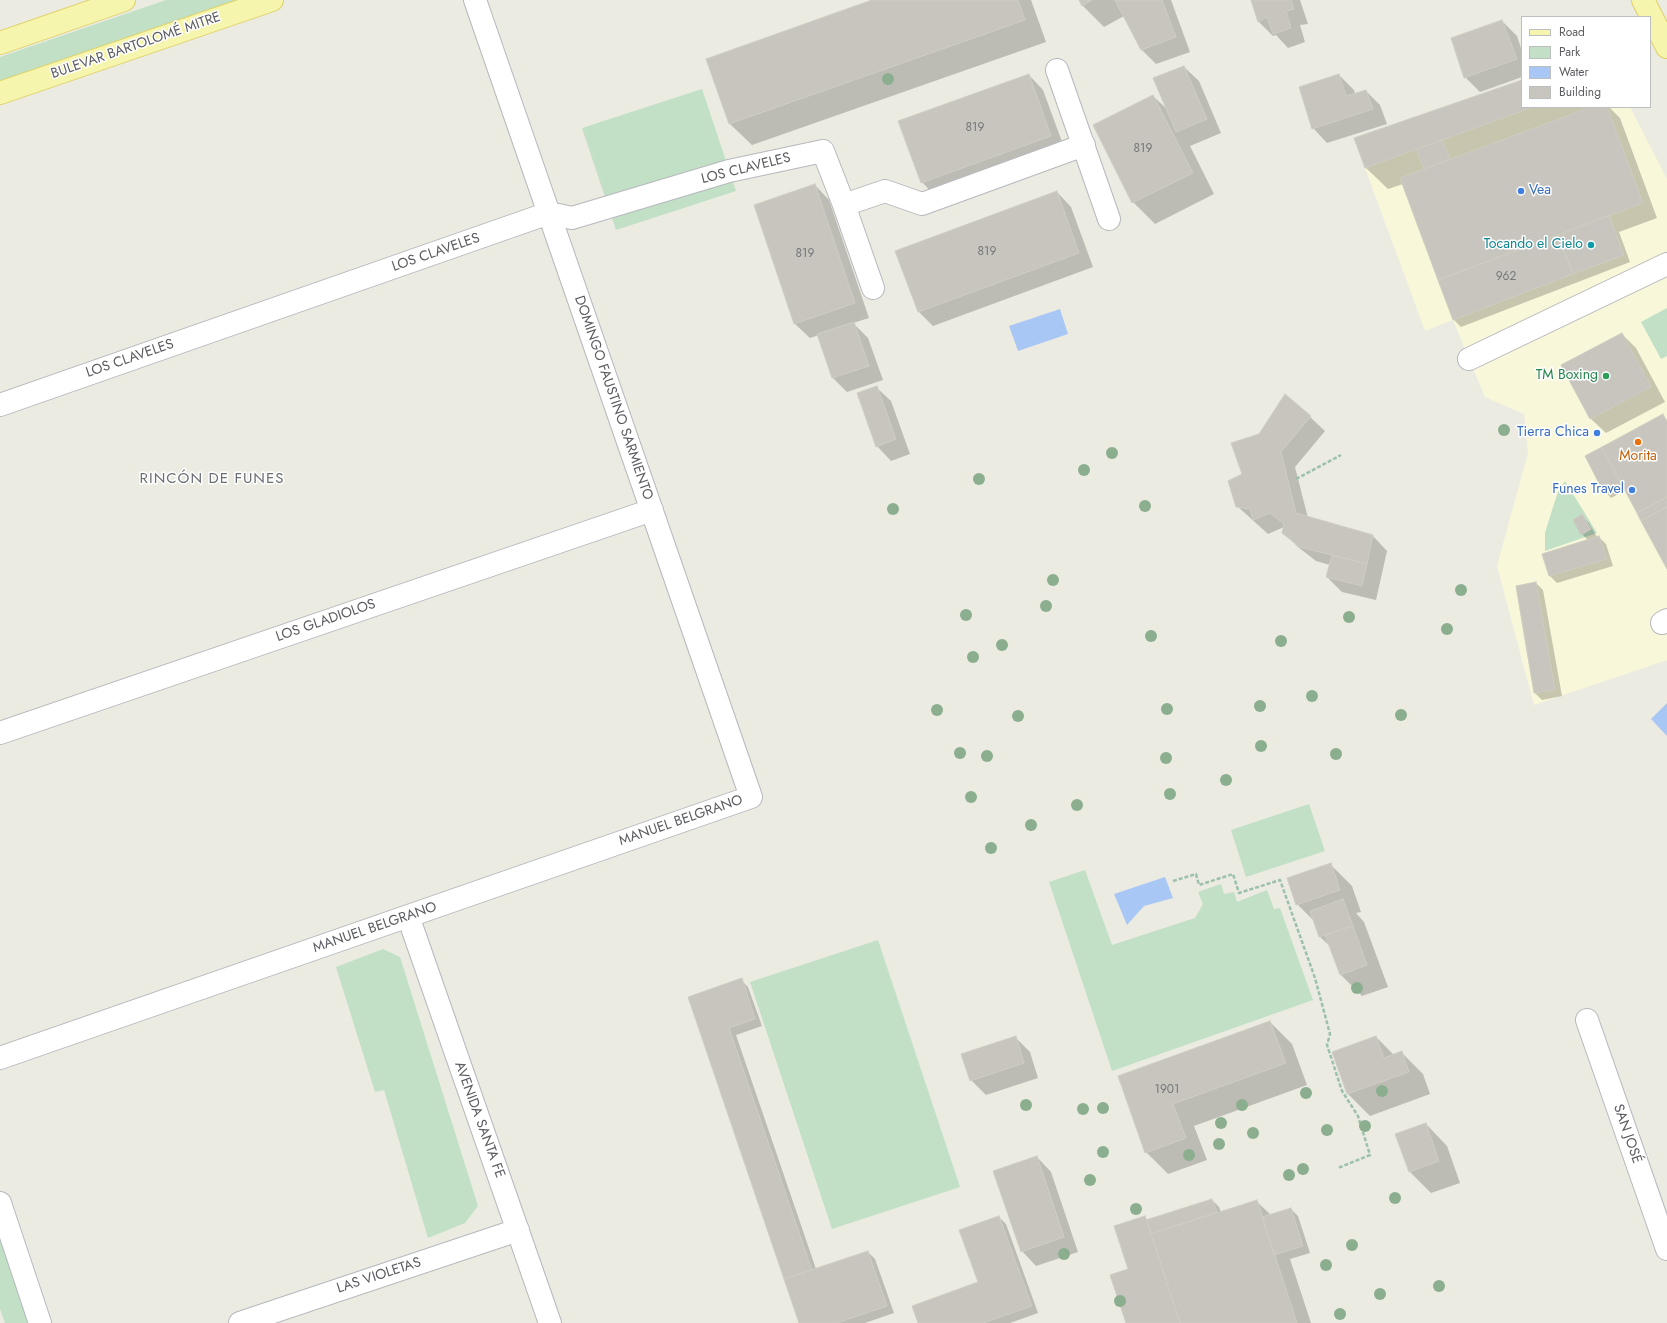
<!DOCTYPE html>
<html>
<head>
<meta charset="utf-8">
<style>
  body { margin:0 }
  #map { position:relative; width:1667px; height:1323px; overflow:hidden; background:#ebebe2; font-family:Jost,sans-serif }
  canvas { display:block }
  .legend { position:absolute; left:1521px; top:16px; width:130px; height:92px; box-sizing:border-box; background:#fff; border:1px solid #bdbec0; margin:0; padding:5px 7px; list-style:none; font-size:12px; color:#5a5c61 }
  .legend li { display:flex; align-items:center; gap:8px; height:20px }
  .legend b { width:20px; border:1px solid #bdbec0 }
</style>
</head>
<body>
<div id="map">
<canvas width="1667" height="1323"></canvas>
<ul class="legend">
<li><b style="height:5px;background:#f5f5ad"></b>Road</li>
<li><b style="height:11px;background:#c1e0c6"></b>Park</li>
<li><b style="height:11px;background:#a9c7f4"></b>Water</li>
<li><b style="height:11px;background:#c7c5be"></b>Building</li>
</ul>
</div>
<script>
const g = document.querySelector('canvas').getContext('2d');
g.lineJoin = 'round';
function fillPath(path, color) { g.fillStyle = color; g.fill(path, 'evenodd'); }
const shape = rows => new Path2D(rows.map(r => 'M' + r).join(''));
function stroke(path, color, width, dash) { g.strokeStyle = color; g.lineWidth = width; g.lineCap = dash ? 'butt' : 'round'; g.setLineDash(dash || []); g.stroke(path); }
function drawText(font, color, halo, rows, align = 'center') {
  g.font = font + ' Jost,sans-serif'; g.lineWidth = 3; g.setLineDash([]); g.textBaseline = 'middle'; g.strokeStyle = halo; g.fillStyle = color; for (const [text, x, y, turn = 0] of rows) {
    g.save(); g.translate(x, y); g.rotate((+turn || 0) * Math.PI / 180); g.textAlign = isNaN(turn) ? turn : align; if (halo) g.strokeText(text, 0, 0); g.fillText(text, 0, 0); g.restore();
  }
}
const commercial = shape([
  [1522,107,1630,107,1667,179,1667,660,1534,705,1497,566,1528,453,1524,414,1485,397,1453,320,1425,331,1354,138]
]);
const green = shape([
  [166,0,246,0,0,83,0,57],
  [702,89,736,191,616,230,582,128],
  [1667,308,1667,356,1661,359,1641,322],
  [1565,481,1597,533,1545,551,1545,533,1552,510,1558,492],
  [1309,804,1325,851,1246,877,1231,830],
  [1085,870,1112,945,1195,918,1203,904,1198,892,1221,884,1224,894,1234,892,1237,902,1267,890,1274,909,1280,908,1313,1000,1112,1071,1049,882],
  [878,940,960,1187,832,1229,750,982],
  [383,949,400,957,478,1206,465,1223,428,1238,384,1090,375,1092,336,967],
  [0,1237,29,1323,5,1323,0,1309]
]);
const water = shape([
  [1060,309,1068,334,1018,351,1009,326],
  [1667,703,1667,736,1651,719],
  [1165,877,1173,898,1144,906,1127,925,1114,894]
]);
const shadow = shape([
  [875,0,1031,0,1046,42,752,145,730,124],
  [1080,0,1171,0,1190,52,1156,64,1142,50,1124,16,1104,27,1082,5],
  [1252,0,1300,0,1308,24,1300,25,1305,42,1288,48,1276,35,1273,36,1259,22],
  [1502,21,1517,36,1522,51,1522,77,1480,92,1465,77],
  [1184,67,1199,81,1221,133,1190,146,1214,194,1155,224,1133,202,1153,96,1168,110],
  [1029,75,1043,90,1065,150,936,197,922,182],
  [1339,75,1354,90,1355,94,1366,91,1380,105,1387,124,1327,143,1313,128],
  [1522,81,1522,107,1613,107,1610,108,1620,118,1657,218,1619,232,1630,262,1461,327,1454,320,1403,184,1388,189,1366,168],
  [815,185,829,200,869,318,853,323,868,338,883,380,847,392,833,378,819,335,810,338,795,324,755,205],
  [1057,192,1071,207,1093,267,933,326,919,312],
  [1622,334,1636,348,1665,402,1606,433,1591,419,1562,366],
  [876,387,891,401,910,454,891,461,877,446],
  [1663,416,1667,420,1667,567,1626,490,1611,498,1604,490,1586,457],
  [1310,417,1325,431,1295,467,1308,518,1373,536,1387,551,1376,600,1342,592,1327,577,1330,565,1316,561,1298,547,1283,532,1284,527,1268,534,1237,506,1244,475],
  [1582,516,1589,523,1597,537,1599,537,1606,544,1613,566,1557,583,1550,576,1543,554,1588,540,1582,534,1574,521],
  [1536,583,1543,590,1562,696,1542,700,1535,693],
  [1330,864,1352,886,1361,912,1356,913,1364,922,1388,987,1362,996,1340,974,1331,947,1320,937,1315,922,1297,904],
  [741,980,748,987,762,1026,736,1035,816,1269,868,1252,875,1259,894,1313,865,1323,800,1323,690,997],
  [1270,1022,1292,1044,1307,1085,1194,1126,1207,1160,1168,1174,1146,1152,1119,1077],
  [1015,1037,1030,1052,1038,1078,986,1095,971,1080],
  [1376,1037,1394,1055,1401,1052,1423,1074,1430,1094,1370,1116,1348,1094,1333,1052],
  [1426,1124,1447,1146,1460,1183,1431,1193,1410,1172],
  [1037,1157,1051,1172,1078,1252,1036,1266,1022,1251],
  [1212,1200,1219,1207,1221,1212,1256,1201,1271,1215,1291,1209,1298,1216,1310,1253,1290,1259,1311,1323,1127,1323,1130,1270,1145,1217,1148,1221],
  [999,1217,1006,1224,1038,1313,1010,1323,919,1323,979,1283]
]);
const building = shape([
  [872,0,1018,0,1025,20,729,124,706,59,872,0],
  [1079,0,1092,0,1082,6,1079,0],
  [1115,0,1162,0,1176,37,1141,50,1115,0],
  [1251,0,1291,0,1294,9,1286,11,1291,28,1273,34,1267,17,1258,22,1251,0],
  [1502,20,1517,59,1464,78,1451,38,1502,20],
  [1184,66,1207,119,1176,132,1153,78,1184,66],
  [1029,74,1051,136,921,183,898,121,1029,74],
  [1339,74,1346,96,1366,90,1373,109,1312,129,1299,87,1339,74],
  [1522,80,1522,107,1533,107,1365,168,1354,138,1522,80],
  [1153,95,1193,173,1132,203,1093,125,1153,95],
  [1591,107,1607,107,1643,203,1438,280,1400,178,1591,107],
  [1442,140,1450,159,1424,169,1416,149,1442,140],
  [815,184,855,303,794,324,754,205,815,184],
  [1057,191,1079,253,918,312,895,251,1057,191],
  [1609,215,1624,255,1573,274,1558,235,1609,215],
  [1558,235,1573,274,1453,320,1438,280,1558,235],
  [854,322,869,366,832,378,817,334,854,322],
  [1622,333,1651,387,1590,419,1561,365,1622,333],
  [877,386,896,439,876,447,857,393,877,386],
  [1285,394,1311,416,1281,452,1296,513,1373,535,1367,564,1300,547,1282,533,1284,524,1270,513,1253,520,1250,509,1236,507,1228,481,1242,474,1231,443,1259,434,1285,394],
  [1663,414,1667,422,1667,497,1637,513,1602,447,1663,414],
  [1602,447,1620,482,1603,491,1585,456,1602,447],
  [1667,497,1667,507,1641,521,1637,513,1667,497],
  [1667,507,1667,569,1641,521,1667,507],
  [1582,514,1591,529,1581,535,1573,520,1582,514],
  [1599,536,1607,559,1549,576,1542,554,1599,536],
  [1332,555,1367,564,1362,586,1326,577,1332,555],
  [1536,582,1555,690,1534,693,1516,586,1536,582],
  [1331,863,1340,890,1296,905,1287,878,1331,863],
  [1343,899,1353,926,1319,937,1310,911,1343,899],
  [1353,926,1367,965,1340,975,1325,935,1353,926],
  [742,978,755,1019,729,1028,812,1270,784,1279,688,997,742,978],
  [1270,1021,1286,1063,1173,1104,1186,1138,1145,1153,1118,1076,1270,1021],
  [1016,1036,1024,1063,970,1081,961,1054,1016,1036],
  [1376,1036,1384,1058,1402,1051,1409,1072,1347,1094,1332,1052,1376,1036],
  [1426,1123,1439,1161,1409,1172,1395,1134,1426,1123],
  [1037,1156,1064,1237,1021,1252,993,1171,1037,1156],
  [1212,1199,1217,1212,1151,1234,1146,1220,1212,1199],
  [1257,1200,1297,1323,1180,1323,1151,1234,1257,1200],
  [1291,1208,1303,1246,1274,1255,1262,1217,1291,1208],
  [999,1216,1032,1306,983,1323,918,1323,912,1306,978,1282,959,1230,999,1216],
  [1145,1216,1151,1234,1180,1323,1126,1323,1110,1275,1128,1269,1114,1226,1145,1216],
  [868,1251,887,1306,837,1323,799,1323,784,1279,868,1251]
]);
const path = shape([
  [1296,479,1341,455],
  [1173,881,1196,874,1199,885,1233,874,1239,893,1280,880,1315,978,1330,1034,1327,1045,1342,1091,1358,1116,1370,1155,1338,1168]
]);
const minor = shape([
  [1057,70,1109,219],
  [844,205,885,191,922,204,1084,145],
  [1469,359,1667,264],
  [0,405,549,213,572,218,729,171,823,151,844,205,873,288],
  [1662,623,1667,620],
  [0,733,652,510],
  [408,916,550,1323],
  [1587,1020,1667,1249],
  [0,1058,751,797,475,0],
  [0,1203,40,1323],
  [240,1323,518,1230]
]);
const major = shape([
  [1643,0,1667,47],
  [0,43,124,0],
  [0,93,272,0]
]);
const trees = [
  [888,79],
  [1504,430],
  [1112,453],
  [1084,470],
  [979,479],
  [1145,506],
  [893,509],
  [1053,580],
  [1461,590],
  [1046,606],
  [966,615],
  [1349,617],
  [1447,629],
  [1151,636],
  [1281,641],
  [1002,645],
  [973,657],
  [1312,696],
  [1260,706],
  [1167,709],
  [937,710],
  [1401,715],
  [1018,716],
  [1261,746],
  [960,753],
  [1336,754],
  [987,756],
  [1166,758],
  [1226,780],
  [1170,794],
  [971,797],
  [1077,805],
  [1031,825],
  [991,848],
  [1357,988],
  [1382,1091],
  [1306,1093],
  [1026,1105],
  [1242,1105],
  [1103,1108],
  [1083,1109],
  [1221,1123],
  [1365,1126],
  [1327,1130],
  [1253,1133],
  [1219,1144],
  [1103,1152],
  [1189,1155],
  [1303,1169],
  [1289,1175],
  [1090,1180],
  [1395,1198],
  [1136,1209],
  [1352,1245],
  [1064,1254],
  [1326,1265],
  [1439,1286],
  [1380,1294],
  [1120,1301],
  [1340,1314]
];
const markers = [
  [1521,191,4,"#3f7fe0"],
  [1591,245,4,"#0f9aa8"],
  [1606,376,4,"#2e9e5b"],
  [1597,433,4,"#3f7fe0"],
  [1638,442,4,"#e8710a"],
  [1632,490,4,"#3f7fe0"]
];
const numberNames = [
  ["819",975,128],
  ["819",1143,149],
  ["819",987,252],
  ["819",805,254],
  ["962",1506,277],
  ["1901",1167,1090]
];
const streetNames = [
  ["BULEVAR BARTOLOMÉ MITRE",136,46,-19],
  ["LOS CLAVELES",746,169,-14],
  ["LOS CLAVELES",436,253,-19],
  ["LOS CLAVELES",130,359,-19],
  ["DOMINGO FAUSTINO SARMIENTO",613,398,71],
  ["LOS GLADIOLOS",326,621,-19],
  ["MANUEL BELGRANO",681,821,-19],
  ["MANUEL BELGRANO",375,928,-19],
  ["AVENIDA SANTA FE",479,1120,70],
  ["SAN JOSÉ",1627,1134,71],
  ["LAS VIOLETAS",379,1276,-18]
];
const shopNames = [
  ["Vea",1529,191,"left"],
  ["Tierra Chica",1589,433],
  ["Funes Travel",1624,490]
];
const cultureNames = [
  ["Tocando el Cielo",1583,245]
];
const leisureNames = [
  ["TM Boxing",1598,376]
];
const foodNames = [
  ["Morita",1638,457]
];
const neighbourhoodNames = [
  ["RINCÓN DE FUNES",212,479]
];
fillPath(commercial, '#f9f7d9');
fillPath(green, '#c1e0c6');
fillPath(water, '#a9c7f4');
fillPath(shadow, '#0003');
fillPath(building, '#c7c5be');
stroke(building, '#cfcdc1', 1);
stroke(minor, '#b7b8bd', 24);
stroke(major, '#e0d166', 24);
stroke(path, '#9bc0ac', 2.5, [4, 2]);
stroke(minor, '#fff', 22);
stroke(major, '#f5f5ad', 22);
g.fillStyle = '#8bae8f';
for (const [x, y] of trees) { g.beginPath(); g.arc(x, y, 6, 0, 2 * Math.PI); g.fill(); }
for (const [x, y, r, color] of markers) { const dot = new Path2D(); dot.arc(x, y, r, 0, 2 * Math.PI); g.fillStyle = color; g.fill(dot); stroke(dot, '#fff', 1.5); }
drawText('12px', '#757678', null, numberNames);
drawText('14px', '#5a5c61', '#fff', streetNames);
drawText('14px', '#366cbe', '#fff', shopNames, 'right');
drawText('14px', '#0d838f', '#fff', cultureNames, 'right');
drawText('14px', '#27864d', '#fff', leisureNames, 'right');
drawText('14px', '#c56008', '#fff', foodNames);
g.letterSpacing = '1px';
drawText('15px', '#6b6e73', '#fff', neighbourhoodNames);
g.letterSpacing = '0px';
</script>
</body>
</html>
